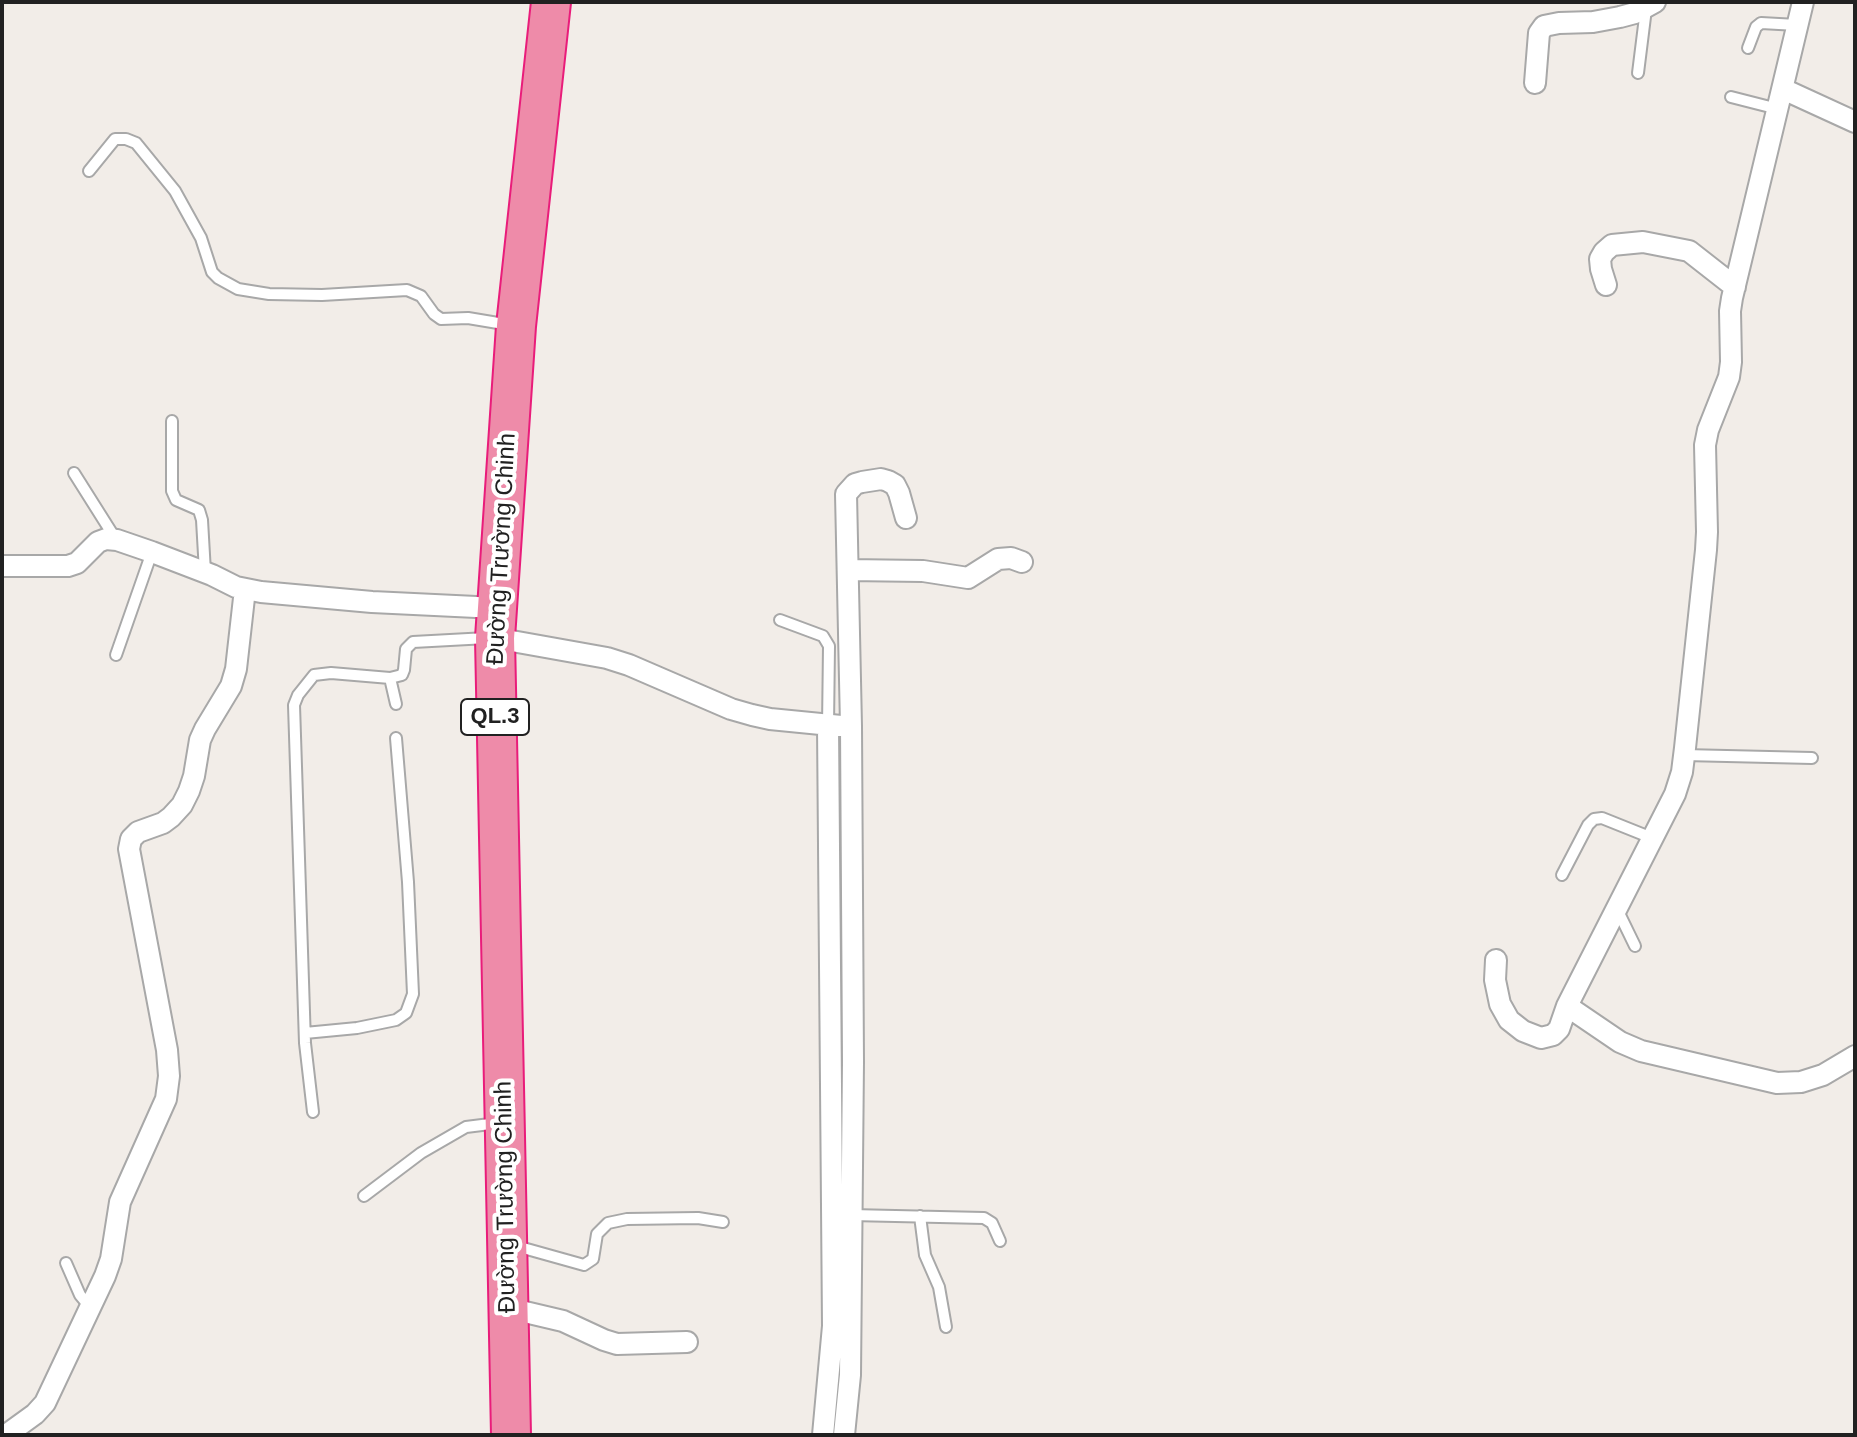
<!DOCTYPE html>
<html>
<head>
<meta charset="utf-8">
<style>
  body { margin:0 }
  #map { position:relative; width:1857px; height:1437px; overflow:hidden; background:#f2ede8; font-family:Helvetica,sans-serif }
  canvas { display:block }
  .frame { position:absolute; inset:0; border:4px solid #212121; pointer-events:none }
</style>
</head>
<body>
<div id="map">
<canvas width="1857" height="1437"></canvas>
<div class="frame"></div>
</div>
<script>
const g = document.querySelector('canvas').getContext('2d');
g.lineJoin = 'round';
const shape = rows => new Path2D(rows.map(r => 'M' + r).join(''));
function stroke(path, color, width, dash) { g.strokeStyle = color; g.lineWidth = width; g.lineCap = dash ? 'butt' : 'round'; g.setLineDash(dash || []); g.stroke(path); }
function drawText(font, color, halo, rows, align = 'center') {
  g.font = font + ' Helvetica,sans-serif'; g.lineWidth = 8; g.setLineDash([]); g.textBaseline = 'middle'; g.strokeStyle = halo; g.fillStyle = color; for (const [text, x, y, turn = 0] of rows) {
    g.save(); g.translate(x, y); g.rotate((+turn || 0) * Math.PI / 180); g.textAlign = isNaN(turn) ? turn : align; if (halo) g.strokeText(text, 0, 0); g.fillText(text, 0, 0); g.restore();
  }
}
const lane = shape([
  [1748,48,1756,27,1761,23,1797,25],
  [1638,73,1646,9],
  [1731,97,1778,109],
  [89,171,115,139,126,139,136,143,175,191,201,238,212,272,218,278,238,289,269,294,322,295,407,290,421,296,434,314,441,319,468,318,510,325],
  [172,421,172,491,176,500,199,510,202,520,205,572],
  [74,473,115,538],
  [780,620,823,636,829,646,828,726],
  [116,655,152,552],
  [390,678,396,704],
  [1684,755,1812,758],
  [1562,875,1588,825,1594,819,1602,818,1652,838],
  [1617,909,1635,946],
  [305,1033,357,1028,396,1020,406,1013,413,994,408,882,396,738],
  [313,1112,305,1043,294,705,298,695,314,675,331,673,390,678,402,675,404,670,406,649,413,642,487,638],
  [364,1196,421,1153,466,1127,498,1123],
  [851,1215,984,1218,992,1223,1000,1241],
  [920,1216,925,1255,939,1287,946,1327],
  [516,1246,584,1265,593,1259,597,1234,608,1223,627,1219,698,1218,723,1222],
  [66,1263,80,1295,90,1307]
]);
const street = shape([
  [1535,83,1539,33,1544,26,1559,23,1593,22,1620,17,1635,13,1655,2],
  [1783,89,1855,122],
  [1606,285,1601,269,1600,259,1604,252,1612,245,1643,242,1689,251,1735,287],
  [2,566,68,566,77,563,98,542,106,539,117,540,152,552,212,575,236,587,261,592,372,602,497,608],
  [848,570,923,571,968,578,998,559,1011,558,1022,562],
  [495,638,607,658,629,665,731,709,752,715,770,719,841,726],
  [1496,960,1495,980,1500,1004,1509,1020,1523,1031,1541,1038,1553,1035,1559,1029,1567,1006,1675,794,1682,772,1685,748,1706,550,1707,532,1705,445,1708,430,1729,377,1731,362,1730,311,1732,298,1803,2],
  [1567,1006,1620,1042,1641,1051,1777,1083,1801,1082,1823,1075,1855,1056],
  [508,1308,563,1321,604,1340,617,1344,687,1342],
  [6,1435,35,1414,45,1403,105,1276,111,1259,120,1202,166,1099,169,1076,167,1050,129,849,131,839,138,832,163,823,171,817,182,805,189,791,194,776,200,740,205,729,231,686,236,669,245,589],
  [823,1435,833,1326,828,726],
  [844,1435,850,1375,853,1062,851,726,846,494,855,484,862,482,881,479,888,481,895,485,899,493,906,518]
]);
const highway = shape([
  [511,1435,495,638,516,326,551,2]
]);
const shields = [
  [495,717,68]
];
const shieldNames = [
  ["QL.3",495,717]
];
const streetNames = [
  ["Đường Trường Chinh",502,549,-87],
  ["Đường Trường Chinh",506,1197,-91]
];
stroke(lane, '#a8a8a8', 14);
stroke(street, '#a8a8a8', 24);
stroke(highway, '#e91c7a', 42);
stroke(lane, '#fff', 10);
stroke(street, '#fff', 20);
stroke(highway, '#ee8ba9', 38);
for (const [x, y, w] of shields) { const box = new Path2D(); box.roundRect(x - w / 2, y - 18, w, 36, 6); g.fillStyle = '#fff'; g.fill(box); stroke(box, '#212121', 2); }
drawText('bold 22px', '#212121', null, shieldNames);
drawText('24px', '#212121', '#fff', streetNames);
</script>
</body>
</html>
